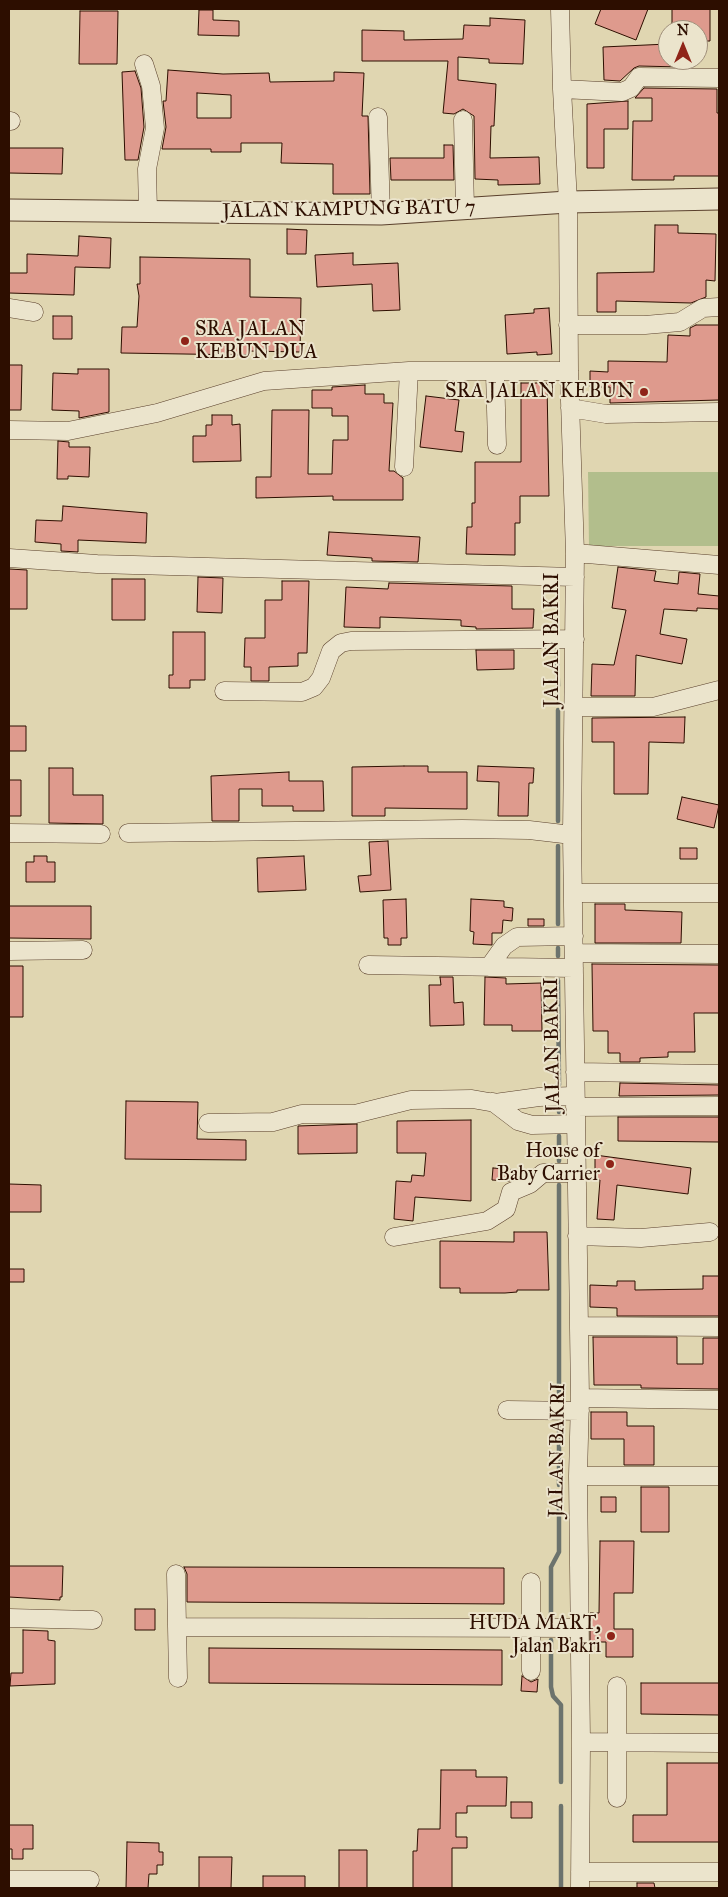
<!DOCTYPE html>
<html>
<head>
<meta charset="utf-8">
<style>
  body { margin:0 }
  #map { position:relative; width:728px; height:1897px; overflow:hidden; background:#e0d6b1; font-family:"IM FELL Great Primer",serif }
  canvas { display:block }
  .frame { position:absolute; inset:0; border:10px solid #2d0e00; pointer-events:none }
  .north { position:absolute; left:658px; top:20px; width:50px; height:50px; box-sizing:border-box; background:#ebe4cc; border:1px solid #9f8e7a; border-radius:50%; rotate:0deg; font-size:14px; font-weight:700; line-height:20px; text-align:center; color:#2d0e00 }
  .north::after { content:''; display:block; margin:auto; width:18px; height:22px; background:#8f2418; clip-path:polygon(50% 0,100% 100%,50% 72%,0 100%) }
</style>
</head>
<body>
<div id="map">
<canvas width="728" height="1897"></canvas>
<div class="frame"></div>
<div class="north">N</div>
</div>
<script>
const g = document.querySelector('canvas').getContext('2d');
g.lineJoin = 'round';
function fillPath(path, color) { g.fillStyle = color; g.fill(path, 'evenodd'); }
const shape = rows => new Path2D(rows.map(r => 'M' + r).join(''));
function stroke(path, color, width, dash) { g.strokeStyle = color; g.lineWidth = width; g.lineCap = dash ? 'butt' : 'round'; g.setLineDash(dash || []); g.stroke(path); }
function drawText(font, color, halo, rows, align = 'center') {
  g.font = font + ' "IM FELL Great Primer",serif'; g.lineWidth = 4; g.setLineDash([]); g.textBaseline = 'middle'; g.strokeStyle = halo; g.fillStyle = color; for (const [text, x, y, turn = 0] of rows) {
    g.save(); g.translate(x, y); g.rotate((+turn || 0) * Math.PI / 180); g.textAlign = isNaN(turn) ? turn : align; if (halo) g.strokeText(text, 0, 0); g.fillText(text, 0, 0); g.restore();
  }
}
const green = shape([
  [588,472,719,472,719,546,589,546]
]);
const stream = shape([
  [557,651,558,686],
  [558,710,558,821],
  [558,846,558,924],
  [558,948,558,956],
  [558,980,559,1085],
  [559,1109,559,1112],
  [559,1136,559,1161],
  [559,1185,559,1398],
  [559,1424,559,1485],
  [551,1616,551,1567,559,1552,559,1509],
  [551,1640,551,1687,553,1696,561,1705,561,1782],
  [561,1806,561,1888]
]);
const building = shape([
  [601,9,648,9,636,40,595,24,601,9],
  [672,9,710,9,710,41,698,41,698,30,672,30,672,9],
  [199,10,213,10,213,20,239,21,239,36,198,35,199,10],
  [80,11,118,11,117,64,79,64,80,11],
  [490,18,525,20,523,64,489,63,489,59,458,57,458,80,496,84,494,126,491,126,490,158,539,157,540,184,498,185,498,180,475,179,474,116,463,109,454,114,443,113,448,61,362,61,362,30,404,31,404,40,463,39,464,25,490,26,490,18],
  [668,44,668,60,681,60,682,67,639,66,634,68,620,81,604,80,603,47,668,44],
  [168,70,223,74,269,73,270,82,334,81,334,72,364,73,362,116,368,116,370,194,333,194,333,164,281,163,282,143,241,143,241,152,211,152,211,149,162,149,166,127,163,101,166,101,168,70],
  [197,93,231,95,231,118,197,118,197,93],
  [135,71,141,88,144,127,138,160,125,160,122,72,135,71],
  [644,88,717,89,717,113,719,113,719,176,674,176,674,180,632,180,633,121,652,121,652,98,635,98,644,88],
  [628,101,628,129,604,129,604,168,587,168,587,104,628,101],
  [444,145,453,145,454,180,391,180,390,158,444,158,444,145],
  [9,148,63,148,62,174,9,173,9,148],
  [655,225,678,225,678,233,716,234,715,281,706,280,706,297,691,303,616,301,616,312,597,312,597,273,654,272,655,225],
  [287,229,307,230,306,254,287,254,287,229],
  [79,236,111,238,110,268,75,267,74,295,9,293,9,273,27,273,27,254,78,256,79,236],
  [353,253,353,265,398,263,400,310,373,311,372,284,317,287,315,255,353,253],
  [140,257,250,259,250,297,301,298,300,352,248,351,247,355,121,353,122,327,137,327,139,296,137,284,140,284,140,257],
  [549,308,552,354,537,355,537,352,507,354,505,315,534,313,534,309,549,308],
  [53,316,72,316,72,339,53,339,53,316],
  [696,325,719,325,719,400,610,403,610,387,590,387,590,371,608,372,608,361,667,362,668,335,690,336,690,328,696,325],
  [9,365,22,365,21,410,9,410,9,365],
  [78,369,109,369,109,412,79,418,79,411,52,410,53,373,78,374,78,369],
  [521,383,547,383,549,496,520,496,520,523,515,523,515,555,466,554,467,527,472,527,472,503,475,503,475,462,521,462,521,383],
  [365,385,365,394,384,394,384,403,393,403,389,471,394,471,403,478,403,500,333,500,333,496,256,498,256,477,271,477,272,410,309,410,308,474,332,474,333,440,348,440,348,416,332,416,332,408,312,408,312,390,332,390,332,387,365,385],
  [426,396,459,400,455,431,464,432,462,452,420,447,426,396],
  [212,415,232,415,232,425,240,424,241,461,193,462,193,436,206,436,206,425,212,425,212,415],
  [58,441,69,442,69,447,90,447,89,477,68,476,68,479,57,479,58,441],
  [63,506,147,513,146,543,78,540,78,552,61,551,61,544,35,542,36,520,62,521,63,506],
  [329,532,420,537,418,562,372,561,372,558,327,555,329,532],
  [618,567,656,571,654,581,678,584,679,572,700,574,698,594,719,596,719,609,697,608,697,611,664,609,660,634,687,639,682,664,636,655,635,696,591,696,592,664,614,665,626,610,612,608,618,567],
  [9,569,27,570,27,609,9,609,9,569],
  [198,577,223,578,222,613,197,612,198,577],
  [112,579,145,579,145,620,112,620,112,579],
  [282,581,309,581,307,653,298,653,298,666,269,667,269,681,251,681,251,667,244,667,245,638,265,638,265,600,282,600,282,581],
  [389,583,512,586,512,609,534,609,533,628,476,629,476,627,461,626,461,620,380,617,380,628,344,627,346,587,388,589,389,583],
  [173,632,205,632,205,680,190,680,190,688,169,688,169,675,173,675,173,632],
  [476,650,514,650,514,669,477,670,476,650],
  [685,717,684,743,649,742,648,794,614,794,614,742,592,742,592,718,685,717],
  [9,726,26,726,26,751,9,751,9,726],
  [404,766,428,766,428,772,467,772,467,809,385,808,385,816,352,816,352,767,404,766],
  [478,766,534,768,533,783,529,783,528,816,498,816,499,782,477,781,478,766],
  [49,768,73,768,73,795,103,795,103,824,49,823,49,768],
  [289,772,289,781,323,781,324,811,293,811,293,806,262,806,262,789,239,789,239,821,212,821,211,776,289,772],
  [9,780,21,780,21,816,9,816,9,780],
  [682,797,719,805,714,828,677,819,682,797],
  [388,841,391,890,360,892,358,876,371,875,369,842,388,841],
  [680,848,697,848,697,859,680,859,680,848],
  [34,856,47,856,47,862,55,862,55,882,26,882,26,862,34,862,34,856],
  [304,856,306,890,258,892,257,858,304,856],
  [406,899,407,938,401,938,401,945,388,945,388,938,384,938,383,900,406,899],
  [471,899,504,901,504,907,513,908,512,921,503,920,502,933,492,933,492,945,473,944,474,932,470,931,471,899],
  [595,904,625,904,625,910,682,912,681,943,595,943,595,904],
  [9,906,91,906,91,939,9,938,9,906],
  [528,919,544,919,544,926,528,926,528,919],
  [592,964,719,965,719,1013,694,1013,695,1052,668,1052,668,1057,640,1058,640,1062,620,1062,620,1053,608,1053,608,1031,593,1031,592,964],
  [9,966,23,966,23,1017,9,1017,9,966],
  [440,977,453,977,454,1003,463,1002,464,1025,430,1026,429,985,441,985,440,977],
  [485,977,506,978,506,984,541,983,542,1031,512,1031,512,1025,484,1025,485,977],
  [620,1083,719,1085,719,1095,619,1096,620,1083],
  [126,1101,198,1102,197,1139,246,1140,246,1160,125,1159,126,1101],
  [618,1117,719,1117,719,1142,618,1141,618,1117],
  [471,1120,471,1201,415,1197,413,1221,394,1219,396,1181,411,1182,412,1175,424,1176,426,1153,397,1153,397,1121,471,1120],
  [357,1124,357,1153,298,1154,298,1126,357,1124],
  [595,1155,691,1168,688,1194,617,1185,614,1220,597,1219,600,1180,595,1180,595,1155],
  [493,1168,518,1170,517,1178,509,1181,492,1180,493,1168],
  [9,1184,41,1185,41,1212,9,1212,9,1184],
  [514,1232,547,1232,549,1290,517,1290,517,1292,505,1293,460,1293,460,1288,440,1288,440,1241,514,1242,514,1232],
  [9,1269,24,1269,24,1282,9,1282,9,1269],
  [703,1276,719,1276,719,1316,617,1316,617,1308,590,1307,590,1285,617,1286,617,1281,635,1281,635,1290,703,1289,703,1276],
  [593,1337,677,1337,677,1364,703,1364,703,1338,719,1338,719,1389,641,1388,641,1385,594,1385,593,1337],
  [591,1412,627,1412,627,1426,654,1426,654,1465,624,1465,624,1439,591,1439,591,1412],
  [641,1487,669,1487,669,1532,641,1532,641,1487],
  [601,1497,616,1497,616,1512,601,1512,601,1497],
  [600,1541,634,1541,633,1593,614,1593,614,1629,633,1629,633,1657,606,1657,606,1642,590,1642,590,1613,599,1613,600,1541],
  [9,1566,63,1566,62,1597,60,1597,60,1600,9,1597,9,1566],
  [184,1567,504,1568,504,1604,187,1602,187,1574,184,1567],
  [135,1609,155,1609,155,1630,135,1630,135,1609],
  [23,1630,48,1631,48,1640,55,1641,55,1684,10,1686,11,1673,23,1673,23,1630],
  [209,1648,502,1650,502,1685,209,1683,209,1648],
  [522,1676,531,1682,538,1679,537,1692,521,1691,522,1676],
  [641,1683,719,1683,719,1715,641,1714,641,1683],
  [667,1763,719,1763,719,1842,633,1842,633,1815,667,1815,667,1763],
  [441,1770,476,1770,476,1777,507,1777,506,1806,467,1806,467,1813,456,1813,456,1837,467,1837,467,1848,452,1848,452,1888,413,1888,413,1851,417,1851,418,1829,440,1829,441,1770],
  [511,1802,532,1802,532,1818,511,1818,511,1802],
  [9,1825,33,1825,33,1849,23,1849,23,1859,12,1859,12,1849,9,1849,9,1825],
  [127,1842,159,1843,159,1852,163,1852,163,1865,157,1865,157,1874,149,1874,148,1888,126,1888,127,1842],
  [339,1850,367,1850,367,1888,339,1888,339,1850],
  [199,1857,232,1857,231,1888,199,1888,199,1857],
  [263,1876,305,1876,305,1888,263,1888,263,1876],
  [637,1883,654,1883,655,1888,637,1888,637,1883]
]);
const minor = shape([
  [560,9,562,89,568,202,569,371,575,553,572,835,580,1398,578,1476,581,1742,580,1888],
  [144,64,151,86,155,128,147,169,148,212],
  [562,89,622,92,631,88,639,77,719,78],
  [378,117,381,214],
  [463,120,465,209],
  [9,121,11,121],
  [9,308,34,312],
  [568,325,645,325,680,322,703,308,719,307],
  [495,372,497,445],
  [570,408,606,414,719,412],
  [9,430,68,431,157,413,264,381,409,371,569,371],
  [404,467,409,371],
  [575,553,719,565],
  [9,558,97,564,575,577],
  [224,691,302,692,314,687,321,678,331,651,341,643,351,641,575,639],
  [575,707,653,707,719,690],
  [9,833,101,834],
  [128,833,462,829,529,830,572,835],
  [574,893,719,893],
  [9,951,83,950],
  [574,953,719,954],
  [368,965,574,968],
  [489,967,504,946,517,937,574,936],
  [575,1072,719,1074],
  [493,1102,518,1121,532,1125,576,1124],
  [575,1107,719,1106],
  [208,1123,273,1122,302,1114,355,1114,411,1100,472,1099,495,1103,539,1097,575,1096],
  [577,1236,641,1238,710,1232],
  [394,1237,487,1221,506,1209,511,1192,530,1184,543,1173,577,1173],
  [579,1326,719,1327],
  [580,1398,719,1400],
  [507,1410,580,1411],
  [578,1476,719,1476],
  [176,1574,178,1678],
  [531,1582,531,1671],
  [9,1618,93,1620],
  [178,1627,579,1628],
  [617,1686,617,1798],
  [581,1742,719,1743],
  [580,1872,719,1872],
  [9,1880,90,1880]
]);
const tertiary = shape([
  [9,210,381,214,568,202,719,199]
]);
const markers = [
  [185,341,5,"#8f2418"],
  [644,392,5,"#8f2418"],
  [610,1164,5,"#8f2418"],
  [611,1636,5,"#8f2418"]
];
const streetNames = [
  ["JALAN KAMPUNG BATU 7",349,210,-1],
  ["JALAN BAKRI",553,640,-90],
  ["JALAN BAKRI",553,1045,-91],
  ["JALAN BAKRI",558,1450,-89]
];
const poiNames = [
  ["SRA JALAN",195,330,"left"],
  ["KEBUN DUA",195,353,"left"],
  ["SRA JALAN KEBUN",634,392],
  ["House of",600,1152],
  ["Baby Carrier",600,1175],
  ["HUDA MART,",601,1624],
  ["Jalan Bakri",601,1647]
];
fillPath(green, '#b2be8c');
stroke(stream, '#6c736d', 4.5);
fillPath(building, '#de9a8d');
stroke(building, '#2d0e00', 1);
stroke(minor, '#5a402c', 19);
stroke(tertiary, '#5a402c', 23);
stroke(minor, '#ebe4cc', 18);
stroke(tertiary, '#ebe4cc', 21);
for (const [x, y, r, color] of markers) { const dot = new Path2D(); dot.arc(x, y, r, 0, 2 * Math.PI); g.fillStyle = color; g.fill(dot); stroke(dot, '#ebe4cc', 2); }
drawText('20px', '#2d0e00', '#ebe4cc', streetNames);
drawText('20px', '#2d0e00', '#ebe4cc', poiNames, 'right');
</script>
</body>
</html>
